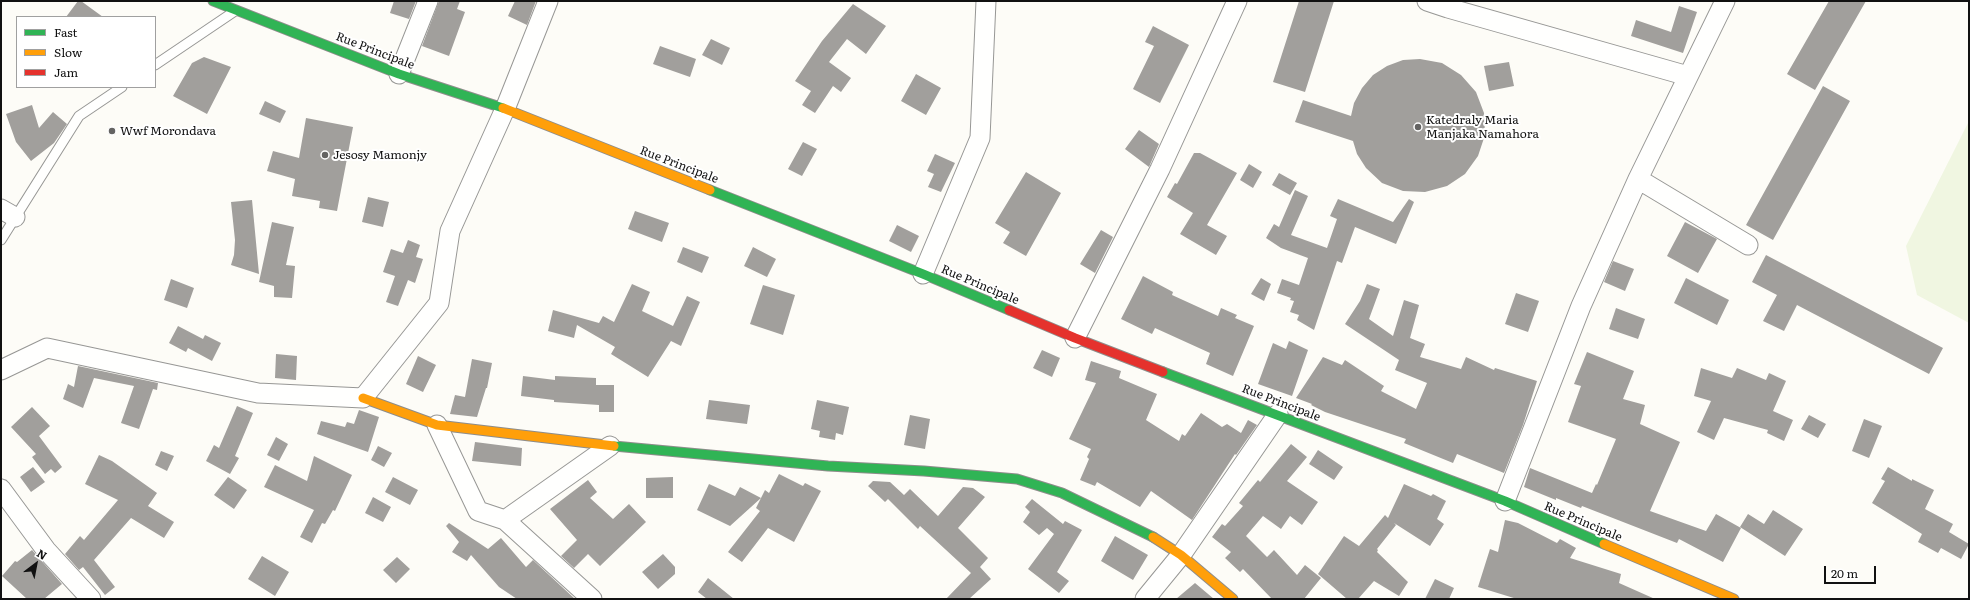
<!DOCTYPE html>
<html>
<head>
<meta charset="utf-8">
<style>
  body { margin:0 }
  #map { position:relative; width:1970px; height:600px; overflow:hidden; background:#fdfcf7; font-family:Literata,serif }
  canvas { display:block }
  .frame { position:absolute; inset:0; border:2px solid #111; pointer-events:none }
  .legend { position:absolute; left:16px; top:16px; width:140px; height:72px; box-sizing:border-box; background:#fff; border:1px solid #a0a0a0; margin:0; padding:5px 7px; list-style:none; font-size:12px; color:#111 }
  .legend li { display:flex; align-items:center; gap:8px; height:20px }
  .legend b { width:20px; border:1px solid #a0a0a0 }
  .north { position:absolute; left:16px; top:544px; width:40px; height:40px; -webkit-text-stroke:3px #fff; paint-order:stroke; rotate:32deg; font-size:11px; font-weight:700; line-height:16px; text-align:center; color:#111 }
  .north::after { content:''; display:block; margin:auto; width:14px; height:18px; background:#111; clip-path:polygon(50% 0,100% 100%,50% 72%,0 100%) }
  .scale { position:absolute; left:1824px; top:566px; width:52px; height:18px; box-sizing:border-box; border:2px solid #111; border-top:0; padding-left:5px; font-size:12px; line-height:14px; white-space:nowrap; color:#111; -webkit-text-stroke:3px #fff; paint-order:stroke }
</style>
</head>
<body>
<div id="map">
<canvas width="1970" height="600"></canvas>
<div class="frame"></div>
<ul class="legend">
<li><b style="height:5px;background:#30b455"></b>Fast</li>
<li><b style="height:5px;background:#ff9f0a"></b>Slow</li>
<li><b style="height:5px;background:#e5322d"></b>Jam</li>
</ul>
<div class="north">N</div>
<div class="scale">20 m</div>
</div>
<script>
const g = document.querySelector('canvas').getContext('2d');
g.lineJoin = 'round';
function fillPath(path, color) { g.fillStyle = color; g.fill(path, 'evenodd'); }
const shape = rows => new Path2D(rows.map(r => 'M' + r).join(''));
function stroke(path, color, width, dash) { g.strokeStyle = color; g.lineWidth = width; g.lineCap = dash ? 'butt' : 'round'; g.setLineDash(dash || []); g.stroke(path); }
function drawText(font, color, halo, rows, align = 'center') {
  g.font = font + ' Literata,serif'; g.lineWidth = 4; g.setLineDash([]); g.textBaseline = 'middle'; g.strokeStyle = halo; g.fillStyle = color; for (const [text, x, y, turn = 0] of rows) {
    g.save(); g.translate(x, y); g.rotate((+turn || 0) * Math.PI / 180); g.textAlign = isNaN(turn) ? turn : align; if (halo) g.strokeText(text, 0, 0); g.fillText(text, 0, 0); g.restore();
  }
}
const pitch = shape([
  [1969,121,1969,323,1917,295,1906,246]
]);
const building = shape([
  [78,1,81,1,103,17,66,17],
  [394,1,416,1,409,19,390,13],
  [439,1,460,1,457,9,465,12,449,56,422,46],
  [515,1,536,1,527,25,508,16],
  [1299,1,1334,1,1305,92,1273,82],
  [1829,1,1866,1,1815,90,1787,74],
  [853,4,886,26,866,54,847,39,829,62,851,78,841,92,833,86,815,113,802,105,811,91,795,81,822,41],
  [1679,6,1697,12,1683,53,1631,36,1636,20,1671,32],
  [1153,26,1189,45,1160,103,1133,89,1154,46,1145,42],
  [711,39,730,48,722,65,702,55],
  [660,46,696,59,690,77,653,64],
  [204,57,231,67,207,114,173,96,192,63],
  [1420,59,1442,63,1461,75,1476,92,1484,113,1485,135,1478,156,1465,174,1447,186,1425,192,1403,191,1382,183,1366,168,1357,154,1353,141,1295,122,1303,100,1351,116,1354,103,1362,88,1373,75,1387,66,1403,60],
  [1509,62,1514,86,1489,91,1484,66],
  [916,74,941,88,926,115,901,101],
  [1823,86,1850,101,1773,240,1746,225],
  [265,101,286,111,280,123,259,114],
  [32,105,39,128,53,112,67,124,54,143,31,161,16,142,6,114],
  [306,118,353,127,337,211,319,208,320,201,292,196,295,179,267,171,273,151,299,158],
  [1139,130,1159,144,1149,167,1125,149],
  [803,142,817,149,802,176,788,169],
  [1194,153,1200,153,1237,173,1207,225,1227,236,1216,255,1180,234,1193,213,1167,197,1175,183,1177,184],
  [935,154,955,163,941,192,928,187,934,174,927,171],
  [1249,164,1262,172,1253,188,1240,180],
  [1026,172,1061,193,1026,256,1003,243,1010,232,995,223],
  [1279,173,1297,183,1290,195,1272,185],
  [1295,190,1308,196,1291,235,1327,248,1337,219,1330,216,1338,199,1393,222,1409,199,1414,202,1396,244,1355,227,1342,263,1337,261,1314,330,1297,320,1299,315,1290,312,1294,301,1290,300,1291,298,1277,293,1282,279,1299,285,1308,258,1281,248,1266,238,1274,224,1279,227],
  [368,197,389,202,383,227,362,222],
  [252,200,259,274,231,265,234,255,235,240,231,202],
  [635,211,669,223,662,242,628,229],
  [272,222,294,227,286,265,295,266,292,298,274,297,274,286,259,282],
  [1685,222,1717,239,1698,273,1667,256],
  [897,225,919,236,911,252,889,241],
  [1101,230,1113,237,1095,273,1080,264],
  [408,240,420,245,416,257,423,259,415,283,408,280,398,306,386,302,395,276,383,272,391,249,403,253],
  [683,247,709,257,702,273,677,262],
  [753,247,776,259,767,277,744,266],
  [1766,255,1943,348,1929,374,1797,305,1784,331,1763,321,1777,295,1752,282],
  [1613,261,1634,269,1625,291,1604,282],
  [1143,276,1173,292,1172,295,1218,316,1221,308,1237,315,1235,318,1254,326,1233,376,1206,364,1210,353,1155,328,1152,334,1121,319],
  [1261,278,1271,284,1264,301,1251,294],
  [1686,278,1729,300,1717,325,1674,303],
  [171,279,194,288,187,308,164,300],
  [632,284,650,292,642,311,673,326,687,296,700,302,681,346,671,341,648,377,611,354,615,347,577,325,574,338,548,331,553,310,599,323,603,316,614,322],
  [1367,284,1380,289,1369,319,1393,336,1404,300,1419,305,1410,338,1425,344,1420,357,1461,369,1466,357,1494,370,1495,368,1537,381,1523,425,1504,473,1457,454,1453,463,1404,443,1406,439,1325,412,1311,405,1312,404,1296,398,1323,357,1342,365,1345,360,1384,386,1381,391,1416,409,1427,383,1395,370,1399,360,1345,324,1360,301],
  [763,285,795,295,783,335,750,324],
  [1516,293,1539,301,1528,332,1505,324],
  [1616,308,1645,319,1638,339,1609,329],
  [178,326,203,339,205,335,221,343,212,361,188,348,186,352,169,343],
  [1289,341,1308,350,1292,396,1258,384,1273,343,1286,349],
  [1042,350,1060,358,1052,377,1033,368],
  [1587,352,1634,371,1623,399,1645,405,1640,424,1680,442,1650,511,1706,531,1716,514,1741,528,1723,562,1679,539,1677,543,1582,506,1581,508,1556,498,1556,500,1524,487,1530,468,1592,493,1596,484,1597,485,1616,439,1568,422,1581,386,1574,384],
  [276,354,297,356,296,380,275,378],
  [418,356,436,365,423,392,406,384],
  [472,359,492,363,487,388,486,388,477,417,450,414,455,395,465,397],
  [1091,361,1121,371,1119,378,1157,394,1146,420,1179,441,1182,434,1185,436,1201,413,1222,427,1227,424,1241,433,1248,420,1257,425,1236,455,1235,454,1192,520,1151,491,1140,507,1097,482,1095,486,1080,480,1089,459,1087,457,1091,449,1069,439,1096,383,1085,380],
  [78,366,158,383,157,390,153,389,139,429,121,423,134,386,94,378,83,408,63,399,68,384,74,387],
  [1701,368,1732,378,1737,368,1766,380,1769,373,1786,381,1773,411,1793,420,1784,441,1767,433,1768,430,1724,418,1714,440,1697,432,1711,401,1694,396],
  [523,376,555,380,555,376,596,378,596,385,614,385,614,412,599,412,599,405,554,402,554,400,521,396],
  [709,400,750,405,747,424,706,419],
  [817,400,849,407,843,435,836,433,835,440,819,437,820,431,811,429],
  [237,406,253,413,235,456,239,458,230,474,206,461,214,445,219,448],
  [32,407,50,426,39,436,62,467,55,473,51,469,45,474,32,457,36,454,11,427],
  [359,410,379,417,368,452,317,434,321,421,345,427,347,422,354,424],
  [910,415,930,419,925,449,904,445],
  [1809,415,1826,424,1818,438,1801,429],
  [1864,419,1882,426,1869,458,1852,451],
  [276,437,288,444,279,461,267,455],
  [475,442,522,448,521,466,472,461],
  [1291,444,1307,457,1287,481,1318,502,1302,525,1290,516,1281,529,1263,516,1246,536,1267,557,1274,550,1297,575,1305,565,1321,578,1304,599,1272,599,1243,569,1240,572,1225,558,1231,552,1212,537,1222,524,1225,526,1243,506,1239,503,1258,480,1260,482],
  [378,446,392,453,384,467,371,460],
  [1318,450,1343,467,1334,480,1309,464],
  [161,451,174,456,167,471,155,465],
  [99,455,112,461,157,493,148,506,174,522,164,538,131,518,94,560,115,587,105,595,83,567,79,570,65,554,80,536,84,540,118,500,85,484],
  [314,456,352,475,335,511,333,510,325,524,322,523,312,543,300,537,314,510,264,487,275,465,307,481],
  [33,467,45,482,31,492,20,477],
  [1888,467,1912,481,1912,479,1934,490,1925,509,1953,524,1949,532,1969,544,1961,559,1941,548,1938,553,1918,542,1922,534,1872,503,1885,481,1881,479],
  [779,474,803,486,805,483,821,491,794,542,768,528,742,562,728,552,760,511,756,508,765,490,769,493],
  [228,477,247,490,234,509,214,495],
  [393,477,418,490,410,505,385,492],
  [673,477,673,498,646,498,646,478],
  [588,480,597,492,590,498,613,519,629,504,646,522,600,566,588,554,574,568,561,556,577,540,550,509],
  [873,481,890,482,904,495,910,489,938,516,963,487,973,488,985,497,958,528,988,558,980,567,991,579,969,599,946,599,971,573,920,526,918,529,888,499,885,502,868,486],
  [709,484,735,496,740,487,761,498,730,526,697,510],
  [1404,484,1431,496,1433,494,1446,501,1437,519,1444,524,1430,546,1394,523,1396,525,1377,549,1378,550,1377,552,1408,582,1399,596,1374,581,1358,599,1347,599,1318,574,1344,536,1359,546,1385,515,1388,518],
  [373,497,391,507,383,522,365,513],
  [1032,499,1063,524,1065,521,1082,530,1057,572,1069,581,1059,593,1028,569,1054,534,1047,528,1039,535,1023,522,1030,512,1025,507],
  [1773,510,1803,529,1785,556,1740,527,1748,514,1764,524],
  [1505,520,1518,523,1557,543,1560,539,1576,548,1570,558,1621,574,1619,583,1655,599,1517,599,1478,587,1490,549,1498,552],
  [449,523,488,549,501,538,526,567,533,560,575,599,517,599,499,587,471,555,467,561,452,552,459,542,446,526],
  [1115,536,1148,555,1133,580,1101,561],
  [32,550,62,584,44,599,27,599,2,576,15,561,17,562],
  [663,554,675,567,675,574,658,589,642,572],
  [262,556,289,572,275,596,248,579],
  [397,557,410,569,396,583,383,570],
  [708,578,734,599,707,599,698,592],
  [1435,579,1454,588,1449,599,1425,599],
  [1195,583,1214,599,1176,599]
]);
const lane = shape([
  [155,65,235,11],
  [1,240,79,116,122,87]
]);
const street = shape([
  [1427,1,1448,8,1688,76],
  [399,74,428,1],
  [1638,179,1748,245],
  [1,209,15,217],
  [923,274,980,138,986,1],
  [1075,338,1160,169,1237,1],
  [1,370,47,348,258,393,363,398,439,303,450,231,505,109,548,1],
  [437,425,478,511,505,520,592,599],
  [1,489,46,550,91,599],
  [1505,501,1581,306,1638,179,1725,1],
  [505,520,610,446],
  [1145,599,1181,555,1278,414]
]);
const fast = shape([
  [213,1,399,74,503,108],
  [710,190,923,274,1009,310],
  [1163,372,1505,501,1604,544],
  [614,446,828,466,924,471,1017,479,1062,493,1153,537]
]);
const slow = shape([
  [503,108,710,190],
  [363,398,437,425,614,446],
  [1153,537,1181,555,1233,599],
  [1604,544,1734,599]
]);
const jam = shape([
  [1009,310,1075,338,1163,372]
]);
const markers = [
  [1418,127,4,"#646362"],
  [112,131,4,"#646362"],
  [325,155,4,"#646362"]
];
const streetNames = [
  ["Rue Principale",375,51,21],
  ["Rue Principale",679,165,21],
  ["Rue Principale",980,285,23],
  ["Rue Principale",1281,403,21],
  ["Rue Principale",1583,522,23]
];
const poiNames = [
  ["Katedraly Maria",1426,120],
  ["Manjaka Namahora",1426,134],
  ["Wwf Morondava",120,131],
  ["Jesosy Mamonjy",333,155]
];
fillPath(pitch, '#f0f6e1');
fillPath(building, '#a19f9c');
stroke(lane, '#979795', 11);
stroke(street, '#979795', 21);
stroke(fast, '#8e8d8b', 11);
stroke(slow, '#8e8d8b', 11);
stroke(jam, '#8e8d8b', 11);
stroke(lane, '#fffffe', 9);
stroke(street, '#fffffe', 19);
stroke(fast, '#30b455', 9);
stroke(slow, '#ff9f0a', 9);
stroke(jam, '#e5322d', 9);
for (const [x, y, r, color] of markers) { const dot = new Path2D(); dot.arc(x, y, r, 0, 2 * Math.PI); g.fillStyle = color; g.fill(dot); stroke(dot, '#fff', 1.5); }
drawText('12px', '#111', '#fff', streetNames);
drawText('12px', '#111', '#fff', poiNames, 'left');
</script>
</body>
</html>
